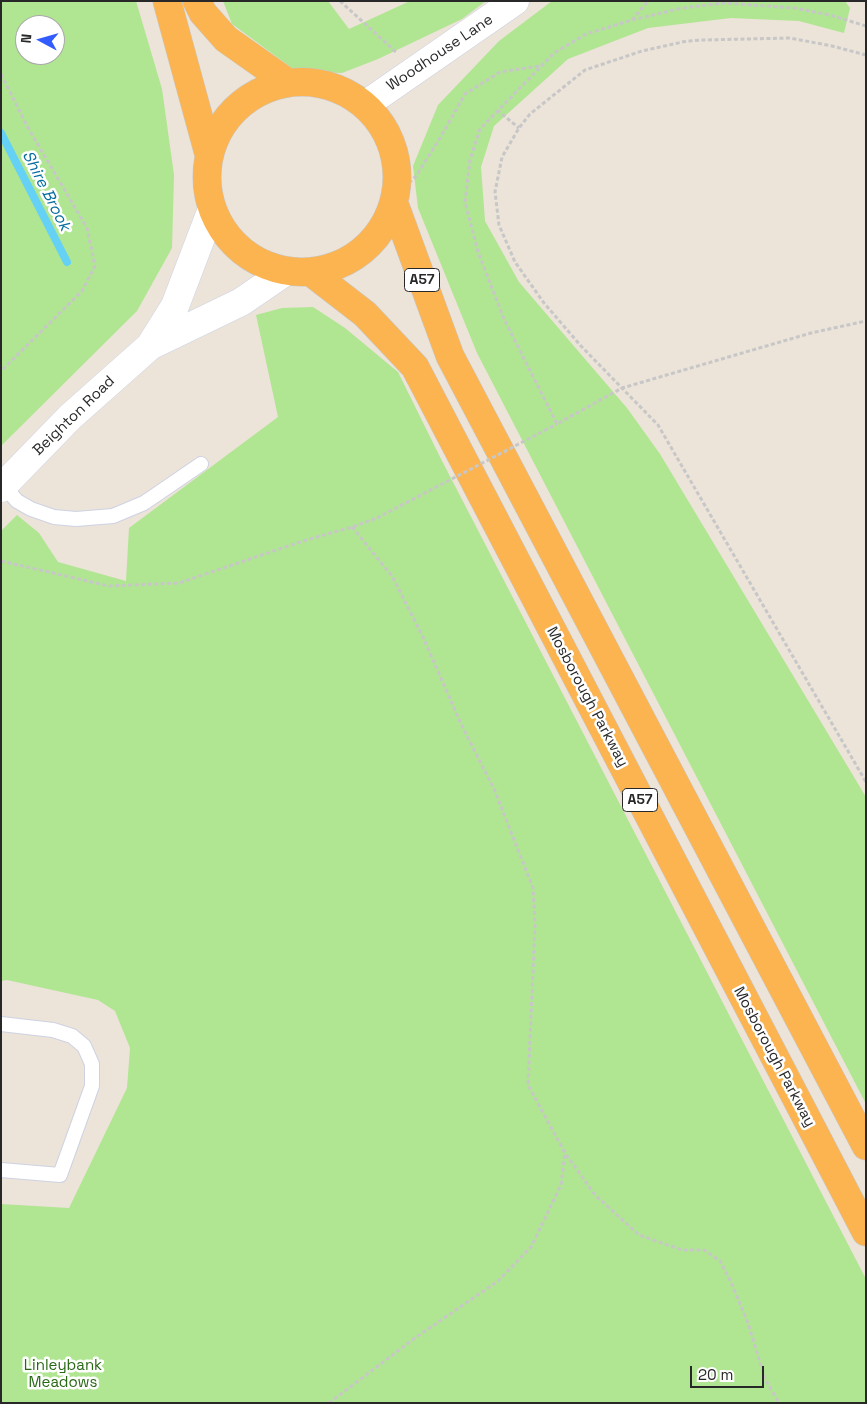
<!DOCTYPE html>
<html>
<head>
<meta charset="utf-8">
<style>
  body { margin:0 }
  #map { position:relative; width:867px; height:1404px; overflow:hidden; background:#ece3d9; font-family:"Space Grotesk",sans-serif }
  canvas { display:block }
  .frame { position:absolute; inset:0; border:2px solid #282828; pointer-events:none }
  .north { position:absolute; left:15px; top:15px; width:50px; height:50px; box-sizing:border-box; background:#fff; border:1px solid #a9a9a9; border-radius:50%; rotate:276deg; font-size:14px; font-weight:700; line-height:20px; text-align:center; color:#282828 }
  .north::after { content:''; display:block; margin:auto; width:18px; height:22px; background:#335cff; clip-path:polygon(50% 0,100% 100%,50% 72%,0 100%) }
  .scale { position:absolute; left:690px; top:1366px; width:74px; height:22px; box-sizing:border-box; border:2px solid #282828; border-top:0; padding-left:6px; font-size:15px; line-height:18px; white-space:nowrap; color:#282828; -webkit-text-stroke:4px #fff; paint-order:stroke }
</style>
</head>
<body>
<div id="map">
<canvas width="867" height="1404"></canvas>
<div class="frame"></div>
<div class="north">N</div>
<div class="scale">20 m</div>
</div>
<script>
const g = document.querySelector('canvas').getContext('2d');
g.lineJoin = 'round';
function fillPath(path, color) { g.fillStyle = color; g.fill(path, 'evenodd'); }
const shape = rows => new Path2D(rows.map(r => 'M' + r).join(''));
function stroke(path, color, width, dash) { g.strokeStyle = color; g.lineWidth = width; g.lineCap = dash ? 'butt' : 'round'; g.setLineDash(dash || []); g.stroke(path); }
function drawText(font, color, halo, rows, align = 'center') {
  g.font = font + ' "Space Grotesk",sans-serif'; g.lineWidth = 5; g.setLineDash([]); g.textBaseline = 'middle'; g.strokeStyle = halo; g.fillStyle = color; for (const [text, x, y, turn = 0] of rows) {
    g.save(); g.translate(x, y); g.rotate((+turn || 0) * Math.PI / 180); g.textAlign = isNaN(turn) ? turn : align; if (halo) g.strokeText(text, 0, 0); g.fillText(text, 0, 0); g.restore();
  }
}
const green = shape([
  [1,1,136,1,162,89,174,175,172,248,137,311,1,446],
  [25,25,55,25,55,55,25,55],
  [223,1,328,1,349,29,410,1,486,1,462,19,378,59,342,73,296,71,232,24],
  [552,1,845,1,850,8,844,33,799,21,731,18,648,28,568,59,494,126,481,167,485,221,519,282,627,408,660,454,866,797,866,1104,477,353,418,208,413,166,438,105,499,41],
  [313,307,345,328,398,372,441,459,866,1279,866,1403,1,1403,1,1204,69,1208,127,1088,130,1048,115,1011,98,1000,7,980,1,981,1,531,17,515,39,533,58,562,126,581,129,528,278,417,256,315,282,308]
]);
const stream = shape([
  [1,133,67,262]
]);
const path = shape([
  [340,1,397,53],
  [632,20,648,1],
  [866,26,830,15,794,8,724,3,682,8,632,20,586,34,554,53,480,129,470,160,465,202,478,252,504,319,557,424,622,388,811,333,866,321],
  [866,55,832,46,790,38,703,40,687,41,642,51,585,70,530,114,519,128,502,157,495,192,499,225,515,262,544,303,581,346,658,425,866,782],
  [1,74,27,126,87,228,95,266,82,291,1,371],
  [497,110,519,128],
  [409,183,416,176,440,138,465,94,500,72,539,66],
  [352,527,392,576,423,637,461,724,494,789,533,888,535,925,528,1085,565,1153,595,1195,639,1235,682,1250,704,1250,720,1261,730,1280,748,1323,765,1379,779,1403],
  [1,561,109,586,179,583,303,541,352,527,377,518],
  [329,1403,415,1338,498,1281,531,1247,561,1185,565,1153]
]);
const service = shape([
  [4,486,17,501,31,509,54,517,76,519,113,516,144,503,201,464],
  [1,1024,53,1030,72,1036,84,1046,92,1064,92,1086,60,1175,1,1170]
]);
const tertiary = shape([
  [365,105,515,1],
  [150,346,241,302,285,272],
  [1,488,70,417,150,346,175,306,212,209]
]);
const trunk = shape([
  [167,1,209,155],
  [197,1,203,13,226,39,287,82],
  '207 177a95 95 0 1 1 190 0a95 95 0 1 1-190 0Z',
  [394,203,450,356,866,1146],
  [312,273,365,314,415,367,866,1232]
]);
const pathBridge = shape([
  [377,518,557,424]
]);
const shields = [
  [422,280,35],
  [640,800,35]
];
const shieldNames = [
  ["A57",422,280],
  ["A57",640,800]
];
const streetNames = [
  ["Woodhouse Lane",440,53,-34],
  ["Beighton Road",74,416,-44],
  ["Mosborough Parkway",587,697,62],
  ["Mosborough Parkway",774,1057,62]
];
const parkNames = [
  ["Linleybank",63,1366],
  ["Meadows",63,1383]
];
const waterNames = [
  ["Shire Brook",46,191,63]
];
fillPath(green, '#b0e691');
stroke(stream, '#65d1f5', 8);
stroke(service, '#ced2e3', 16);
stroke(tertiary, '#ced2e3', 29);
stroke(trunk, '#c7c7c7', 29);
stroke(path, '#c7c7c7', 3, [4, 2.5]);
stroke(service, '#fff', 14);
stroke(tertiary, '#fff', 28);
stroke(trunk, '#fcb451', 28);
stroke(pathBridge, '#c7c7c7', 3, [4, 2.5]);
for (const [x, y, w] of shields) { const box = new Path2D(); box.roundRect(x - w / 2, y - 11.5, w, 23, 4); g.fillStyle = '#fff'; g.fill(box); stroke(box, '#282828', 1); }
drawText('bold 14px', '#282828', null, shieldNames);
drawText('15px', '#282828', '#fff', streetNames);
drawText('15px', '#286815', '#fff', parkNames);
drawText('italic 16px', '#066d9f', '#fff', waterNames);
</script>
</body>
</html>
